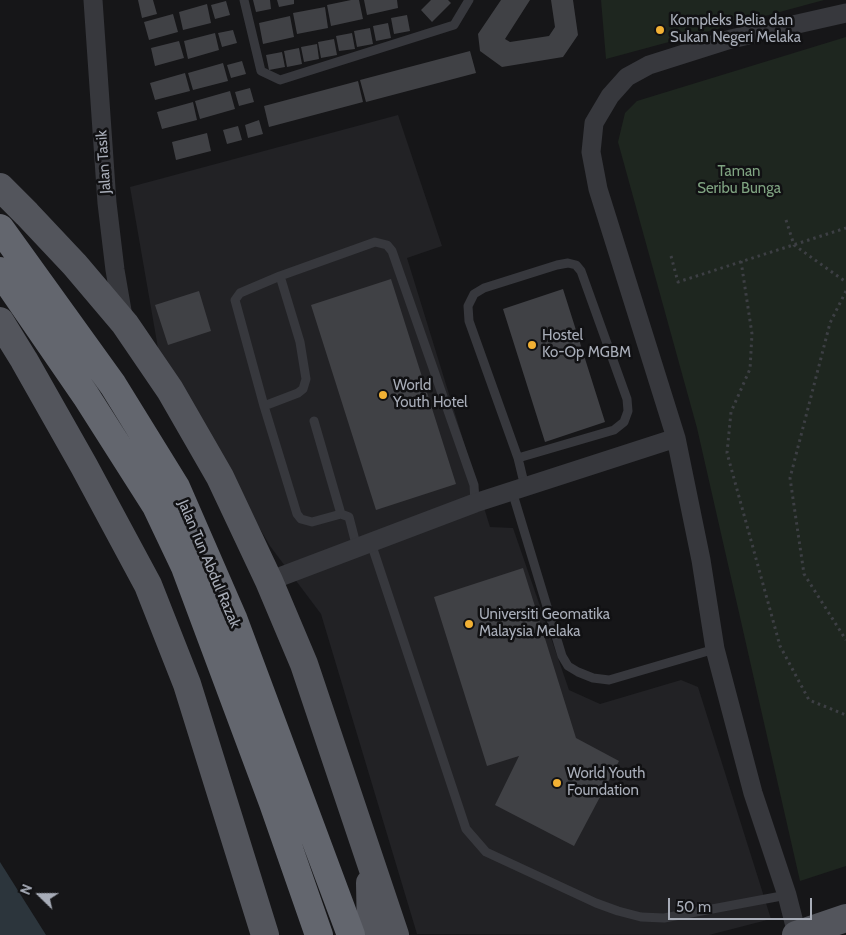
<!DOCTYPE html>
<html>
<head>
<meta charset="utf-8">
<style>
  body { margin:0 }
  #map { position:relative; width:846px; height:935px; overflow:hidden; background:#161618; font-family:Cabin,sans-serif }
  canvas { display:block }
  .north { position:absolute; left:15px; top:870px; width:50px; height:50px; -webkit-text-stroke:4px #111113; paint-order:stroke; rotate:292deg; font-size:14px; font-weight:700; line-height:20px; text-align:center; color:#a8adb8 }
  .north::after { content:''; display:block; margin:auto; width:18px; height:22px; background:#a8adb8; clip-path:polygon(50% 0,100% 100%,50% 72%,0 100%) }
  .scale { position:absolute; left:668px; top:898px; width:144px; height:22px; box-sizing:border-box; border:2px solid #a8adb8; border-top:0; padding-left:6px; font-size:15px; line-height:18px; white-space:nowrap; color:#a8adb8; -webkit-text-stroke:4px #111113; paint-order:stroke }
</style>
</head>
<body>
<div id="map">
<canvas width="846" height="935"></canvas>
<div class="north">N</div>
<div class="scale">50 m</div>
</div>
<script>
const g = document.querySelector('canvas').getContext('2d');
g.lineJoin = 'round';
function fillPath(path, color) { g.fillStyle = color; g.fill(path, 'evenodd'); }
const shape = rows => new Path2D(rows.map(r => 'M' + r).join(''));
function stroke(path, color, width, dash) { g.strokeStyle = color; g.lineWidth = width; g.lineCap = dash ? 'butt' : 'round'; g.setLineDash(dash || []); g.stroke(path); }
function drawText(font, color, halo, rows, align = 'center') {
  g.font = font + ' Cabin,sans-serif'; g.lineWidth = 5; g.setLineDash([]); g.textBaseline = 'middle'; g.strokeStyle = halo; g.fillStyle = color; for (const [text, x, y, turn = 0] of rows) {
    g.save(); g.translate(x, y); g.rotate((+turn || 0) * Math.PI / 180); g.textAlign = isNaN(turn) ? turn : align; if (halo) g.strokeText(text, 0, 0); g.fillText(text, 0, 0); g.restore();
  }
}
const built = shape([
  [398,115,442,246,407,258,490,527,513,528,569,690,600,704,681,680,698,687,771,919,709,935,417,934,321,614,270,546,159,354,130,187]
]);
const green = shape([
  [601,0,824,0,606,59],
  [846,37,846,866,800,881,697,428,618,142,625,113,637,101]
]);
const water = shape([
  [0,862,46,935,0,935]
]);
const building = shape([
  [138,0,153,0,157,14,142,18],
  [253,0,270,0,271,9,256,12],
  [277,0,294,0,294,4,279,7],
  [351,0,359,0,363,19,331,26,327,5],
  [364,0,397,0,398,8,367,15],
  [431,0,448,0,451,3,432,22,421,10],
  [501,0,530,0,505,39,510,42,549,36,555,27,551,0,573,0,578,35,563,57,502,67,480,51,478,34],
  [226,1,230,15,215,19,211,5],
  [207,4,211,23,183,30,179,12],
  [325,7,328,28,297,34,293,13],
  [173,14,178,32,149,40,144,22],
  [407,15,410,31,394,34,391,18],
  [290,16,294,37,263,44,259,23],
  [388,23,391,38,376,41,373,26],
  [370,28,373,44,357,47,354,31],
  [233,30,237,43,222,47,218,33],
  [215,33,219,50,188,59,184,41],
  [352,33,355,49,339,51,336,36],
  [334,39,337,55,321,58,318,42],
  [179,41,184,58,155,66,151,48],
  [317,44,319,59,304,62,301,47],
  [299,48,302,64,287,67,284,51],
  [470,51,476,73,366,102,360,80],
  [282,52,285,67,269,70,266,55],
  [242,61,246,74,231,78,227,65],
  [223,63,228,81,193,90,188,73],
  [185,73,190,91,155,100,150,83],
  [358,81,363,102,269,127,264,106],
  [250,88,254,102,239,106,235,92],
  [230,91,235,109,200,119,195,101],
  [193,102,197,120,162,129,157,112],
  [259,120,263,134,248,138,245,125],
  [238,126,242,140,227,144,223,130],
  [207,133,211,151,176,160,172,142],
  [391,279,456,484,376,510,311,305],
  [563,289,605,422,545,442,503,309],
  [199,291,211,331,168,345,155,305],
  [523,568,576,738,619,761,574,846,495,805,519,756,487,766,434,597]
]);
const path = shape([
  [786,220,794,245,846,282],
  [671,256,678,282,846,228],
  [741,261,752,334,750,369,731,412,727,453,780,646,809,700,846,715],
  [846,291,830,323,790,478,804,574,846,640]
]);
const lane = shape([
  [244,0,261,71,280,80,454,25,469,0],
  [264,406,298,393,303,389,306,379,300,342,280,276],
  [314,421,341,514],
  [518,458,614,430,624,422,628,411,627,399,581,271,576,265,568,263,557,265,484,288,474,294,468,306,469,321,518,458,525,487],
  [512,491,562,656,568,666,578,672,593,678,609,680,715,649],
  [371,543,466,829,486,852,596,903,618,911,641,917,664,918,787,895],
  [357,548,349,517,341,514,312,522,301,519,297,514,264,406,235,300,240,293,280,276,375,242,387,245,392,251,474,485,475,503]
]);
const street = shape([
  [93,0,107,203,115,270,124,322],
  [269,581,475,503,676,438],
  [797,934,787,895,753,793,715,649,701,560,676,438,598,189,591,152,594,123,610,96,627,77,649,65,731,39,846,13]
]);
const primary = shape([
  [0,187,27,214,75,265,125,324,170,390,220,477,269,581,304,664,395,935],
  [0,321,24,360,84,466,148,585,187,684,265,935],
  [370,883,371,935],
  [796,935,846,918]
]);
const highway = shape([
  [0,228,113,385,176,487,233,618,351,935],
  [0,271,86,396,156,506,185,567,273,803,319,935]
]);
const markers = [
  [660,30,5,"#f2b134"],
  [532,345,5,"#f2b134"],
  [383,395,5,"#f2b134"],
  [469,624,5,"#f2b134"],
  [557,783,5,"#f2b134"]
];
const poiNames = [
  ["Kompleks Belia dan",670,21],
  ["Sukan Negeri Melaka",670,38],
  ["Hostel",542,336],
  ["Ko-Op MGBM",542,353],
  ["World",393,386],
  ["Youth Hotel",393,403],
  ["Universiti Geomatika",479,615],
  ["Malaysia Melaka",479,632],
  ["World Youth",567,774],
  ["Foundation",567,791]
];
const streetNames = [
  ["Jalan Tasik",104,162,-94],
  ["Jalan Tun Abdul Razak",209,564,67]
];
const parkNames = [
  ["Taman",739,172],
  ["Seribu Bunga",739,189]
];
fillPath(built, '#222225');
fillPath(green, '#1e261f');
fillPath(water, '#2c353c');
fillPath(building, '#404145');
stroke(path, '#3d3f44', 3, [2.5, 4]);
stroke(lane, '#37383d', 9);
stroke(street, '#37383d', 19);
stroke(primary, '#53555c', 28);
stroke(highway, '#63666e', 28);
for (const [x, y, r, color] of markers) { const dot = new Path2D(); dot.arc(x, y, r, 0, 2 * Math.PI); g.fillStyle = color; g.fill(dot); stroke(dot, '#111113', 2); }
drawText('15px', '#a8adb8', '#111113', poiNames, 'left');
drawText('15px', '#a8adb8', '#111113', streetNames);
drawText('15px', '#7fa381', '#111113', parkNames);
</script>
</body>
</html>
